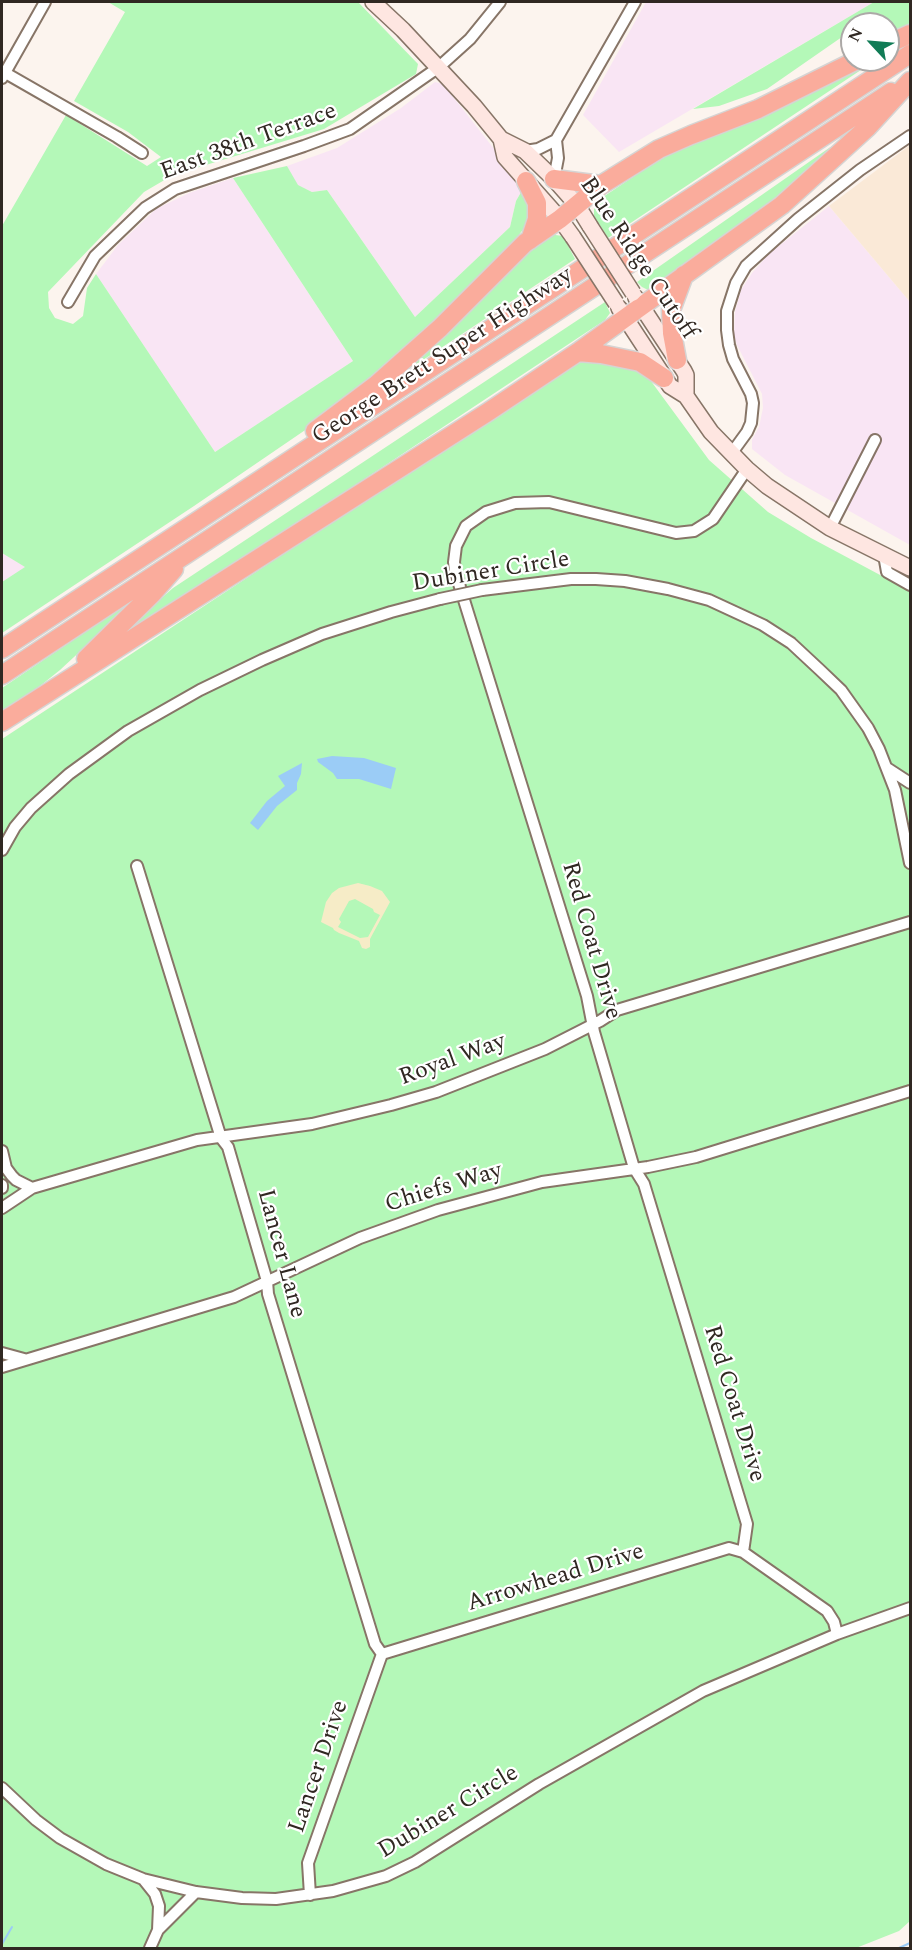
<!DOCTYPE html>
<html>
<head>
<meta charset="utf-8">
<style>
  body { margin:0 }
  #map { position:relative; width:912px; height:1950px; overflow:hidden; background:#fcf4ee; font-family:Spectral,serif }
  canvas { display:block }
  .frame { position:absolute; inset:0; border:3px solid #302822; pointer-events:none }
  .north { position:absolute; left:840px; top:12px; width:60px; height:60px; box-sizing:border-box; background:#fff; border:2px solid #aca9a7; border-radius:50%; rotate:296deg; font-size:16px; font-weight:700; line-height:24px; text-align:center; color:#302822 }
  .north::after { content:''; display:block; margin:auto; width:21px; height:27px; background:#117c56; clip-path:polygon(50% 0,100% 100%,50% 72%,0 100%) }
</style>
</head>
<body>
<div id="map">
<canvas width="912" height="1950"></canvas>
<div class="frame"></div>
<div class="north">N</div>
</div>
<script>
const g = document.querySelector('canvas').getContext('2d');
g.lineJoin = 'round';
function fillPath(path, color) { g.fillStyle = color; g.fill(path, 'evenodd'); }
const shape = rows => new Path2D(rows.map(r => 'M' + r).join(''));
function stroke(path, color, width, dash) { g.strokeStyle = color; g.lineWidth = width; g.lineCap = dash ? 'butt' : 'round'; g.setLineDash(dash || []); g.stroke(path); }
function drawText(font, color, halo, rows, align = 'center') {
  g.font = font + ' Spectral,serif'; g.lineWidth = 4.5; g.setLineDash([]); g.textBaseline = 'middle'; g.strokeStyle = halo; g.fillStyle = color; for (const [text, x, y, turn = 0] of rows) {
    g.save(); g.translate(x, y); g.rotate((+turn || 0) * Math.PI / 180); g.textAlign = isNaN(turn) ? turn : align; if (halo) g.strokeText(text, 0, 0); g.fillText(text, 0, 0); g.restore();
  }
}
const commercial = shape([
  [646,2,874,2,619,152,583,115],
  [435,82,443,84,524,187,516,201,510,227,415,317,327,190,312,192,297,185,287,166,337,148,401,108],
  [233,178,353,361,215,452,96,274,118,245,156,209,189,193],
  [829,206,910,302,910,545,785,475,752,449,752,440,759,427,763,408,762,394,737,345,734,335,735,312,741,290,752,273,769,254],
  [2,553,26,567,2,582]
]);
const industrial = shape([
  [910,145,910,302,829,206]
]);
const green = shape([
  [108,2,358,2,418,64,416,74,324,129,173,175,144,192,48,292,49,308,55,318,73,324,83,316,87,288,96,274,215,452,353,361,233,178,287,166,298,185,312,192,327,190,415,317,510,227,516,201,524,187,529,212,525,227,511,245,392,366,336,409,194,506,2,633,2,582,25,567,2,553,2,226,66,115,147,166,161,157,128,132,74,101,125,12],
  [874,2,910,2,910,23,888,35,888,24,852,24,852,30,767,89,719,106,693,109],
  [869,60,876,60,608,238,594,216,594,203,672,151,761,113],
  [845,140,788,194,650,291,642,287,637,282,829,148],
  [548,234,563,236,575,259,423,360,396,376],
  [605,302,610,313,605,320,112,646,129,627,173,588],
  [588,357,608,357,645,373,709,460,768,512,811,538,910,591,910,1921,899,1931,856,1948,2,1948,2,739,572,364],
  [128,603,130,605,60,670,30,694,2,713,2,688]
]);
const sand = shape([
  [358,883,370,886,382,891,390,902,370,939,370,947,366,949,362,948,359,941,339,933,334,930,333,928,321,922,326,902,332,893,339,888],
  [355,899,373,909,374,912,380,915,368,937,360,938,338,927,341,922,339,919,349,901]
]);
const water = shape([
  [332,756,364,758,396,768,391,789,359,779,337,779,333,773,318,762,317,759],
  [302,763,301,774,297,783,297,790,277,806,258,830,250,823,267,801,285,786,278,776]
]);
const stream = shape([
  [2,1944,12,1927],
  [899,1948,910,1943]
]);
const minor = shape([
  [2,71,117,137,142,153],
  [2,78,45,2],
  [525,151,538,149,556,140,635,2],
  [554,179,558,158,556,140],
  [68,302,95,256,145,208,175,189,304,146,350,129,439,67,470,39,500,2],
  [731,454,747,432,751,423,753,403,751,394,733,359,729,345,727,330,727,311,736,283,746,266,798,219,860,170,910,136],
  [747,469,713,519,694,531,676,533,549,502,515,503,486,512,466,526,456,546,454,562,455,571,587,996,594,1032,634,1168,644,1184,747,1524,743,1552,827,1611,834,1622,837,1634],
  [830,528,875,440],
  [884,555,887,572,910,585],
  [482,590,571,579,596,579,625,581,668,589,709,600,763,625,791,643,820,670,841,690,868,728,879,749,895,790,910,863],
  [887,768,910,783],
  [2,850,15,827,31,808,69,774,128,731,200,690,262,660,322,634,391,612,440,599],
  [137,866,221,1138,228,1147,267,1281,268,1294,375,1644,382,1654],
  [2,1151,6,1168,12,1176,16,1180,32,1188],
  [2,1185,2,1188],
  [2,1208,32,1188,197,1140,312,1124,391,1105,436,1092,545,1049,600,1021,617,1010,910,922],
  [2,1353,24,1359],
  [2,1367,234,1297,360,1238,438,1210,542,1182,648,1167,696,1157,910,1091],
  [382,1654,729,1548,743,1552],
  [2,1788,36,1820,60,1838,106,1864,143,1879,196,1892,242,1898,276,1899,333,1891,386,1876,415,1862,539,1784,703,1691,837,1634,910,1608],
  [143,1879,155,1894,159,1906,158,1930],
  [310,1895,308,1863,382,1654],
  [150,1948,158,1930,196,1892]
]);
const secondary = shape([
  [373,2,403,30,474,106,501,139,505,157,560,219,573,237],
  [501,139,525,151,554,179,577,205,590,226],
  [636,298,684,371,686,375,686,396],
  [619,308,670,386,686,396,711,432,747,469,767,486,830,528,910,568]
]);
const motorway = shape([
  [888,44,910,34],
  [554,179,601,185],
  [526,181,537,203,537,219,530,240],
  [578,352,601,354,640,362,664,378],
  [677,360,672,333,671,310,684,275],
  [315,431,376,385,440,328,525,243,560,219,601,185,659,149,691,135,758,109,857,60],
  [2,649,910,54],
  [86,659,152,594,174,569],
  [2,675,891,92],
  [2,722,488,412,578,352,782,205,868,127,910,81]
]);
const minorBridge = shape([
  [440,599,482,590]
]);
const secondaryBridge = shape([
  [590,226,633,293],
  [573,237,616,303]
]);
const streetNames = [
  ["East 38th Terrace",249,143,-20],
  ["Blue Ridge Cutoff",637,259,56],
  ["George Brett Super Highway",443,357,-33],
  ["Dubiner Circle",491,573,-9],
  ["Red Coat Drive",590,941,74],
  ["Royal Way",453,1061,-20],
  ["Chiefs Way",444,1189,-17],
  ["Lancer Lane",280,1254,75],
  ["Red Coat Drive",733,1404,73],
  ["Arrowhead Drive",556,1579,-17],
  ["Lancer Drive",320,1767,-71],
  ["Dubiner Circle",449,1813,-31]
];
fillPath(commercial, '#f9e5f4');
fillPath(industrial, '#fae9d7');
fillPath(green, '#b4f8b8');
fillPath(sand, '#f6ecc7');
fillPath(water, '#9bccf6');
stroke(stream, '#9bccf6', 2);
stroke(minor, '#877567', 14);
stroke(secondary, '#877567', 18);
stroke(motorway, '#d6d4d3', 21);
stroke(minor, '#fff', 10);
stroke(secondary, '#fee6e1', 15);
stroke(motorway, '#faac9c', 18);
stroke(minorBridge, '#877567', 14, []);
stroke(secondaryBridge, '#877567', 18, []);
stroke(minorBridge, '#fff', 10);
stroke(secondaryBridge, '#fee6e1', 15);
drawText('24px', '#302822', '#fff', streetNames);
</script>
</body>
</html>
